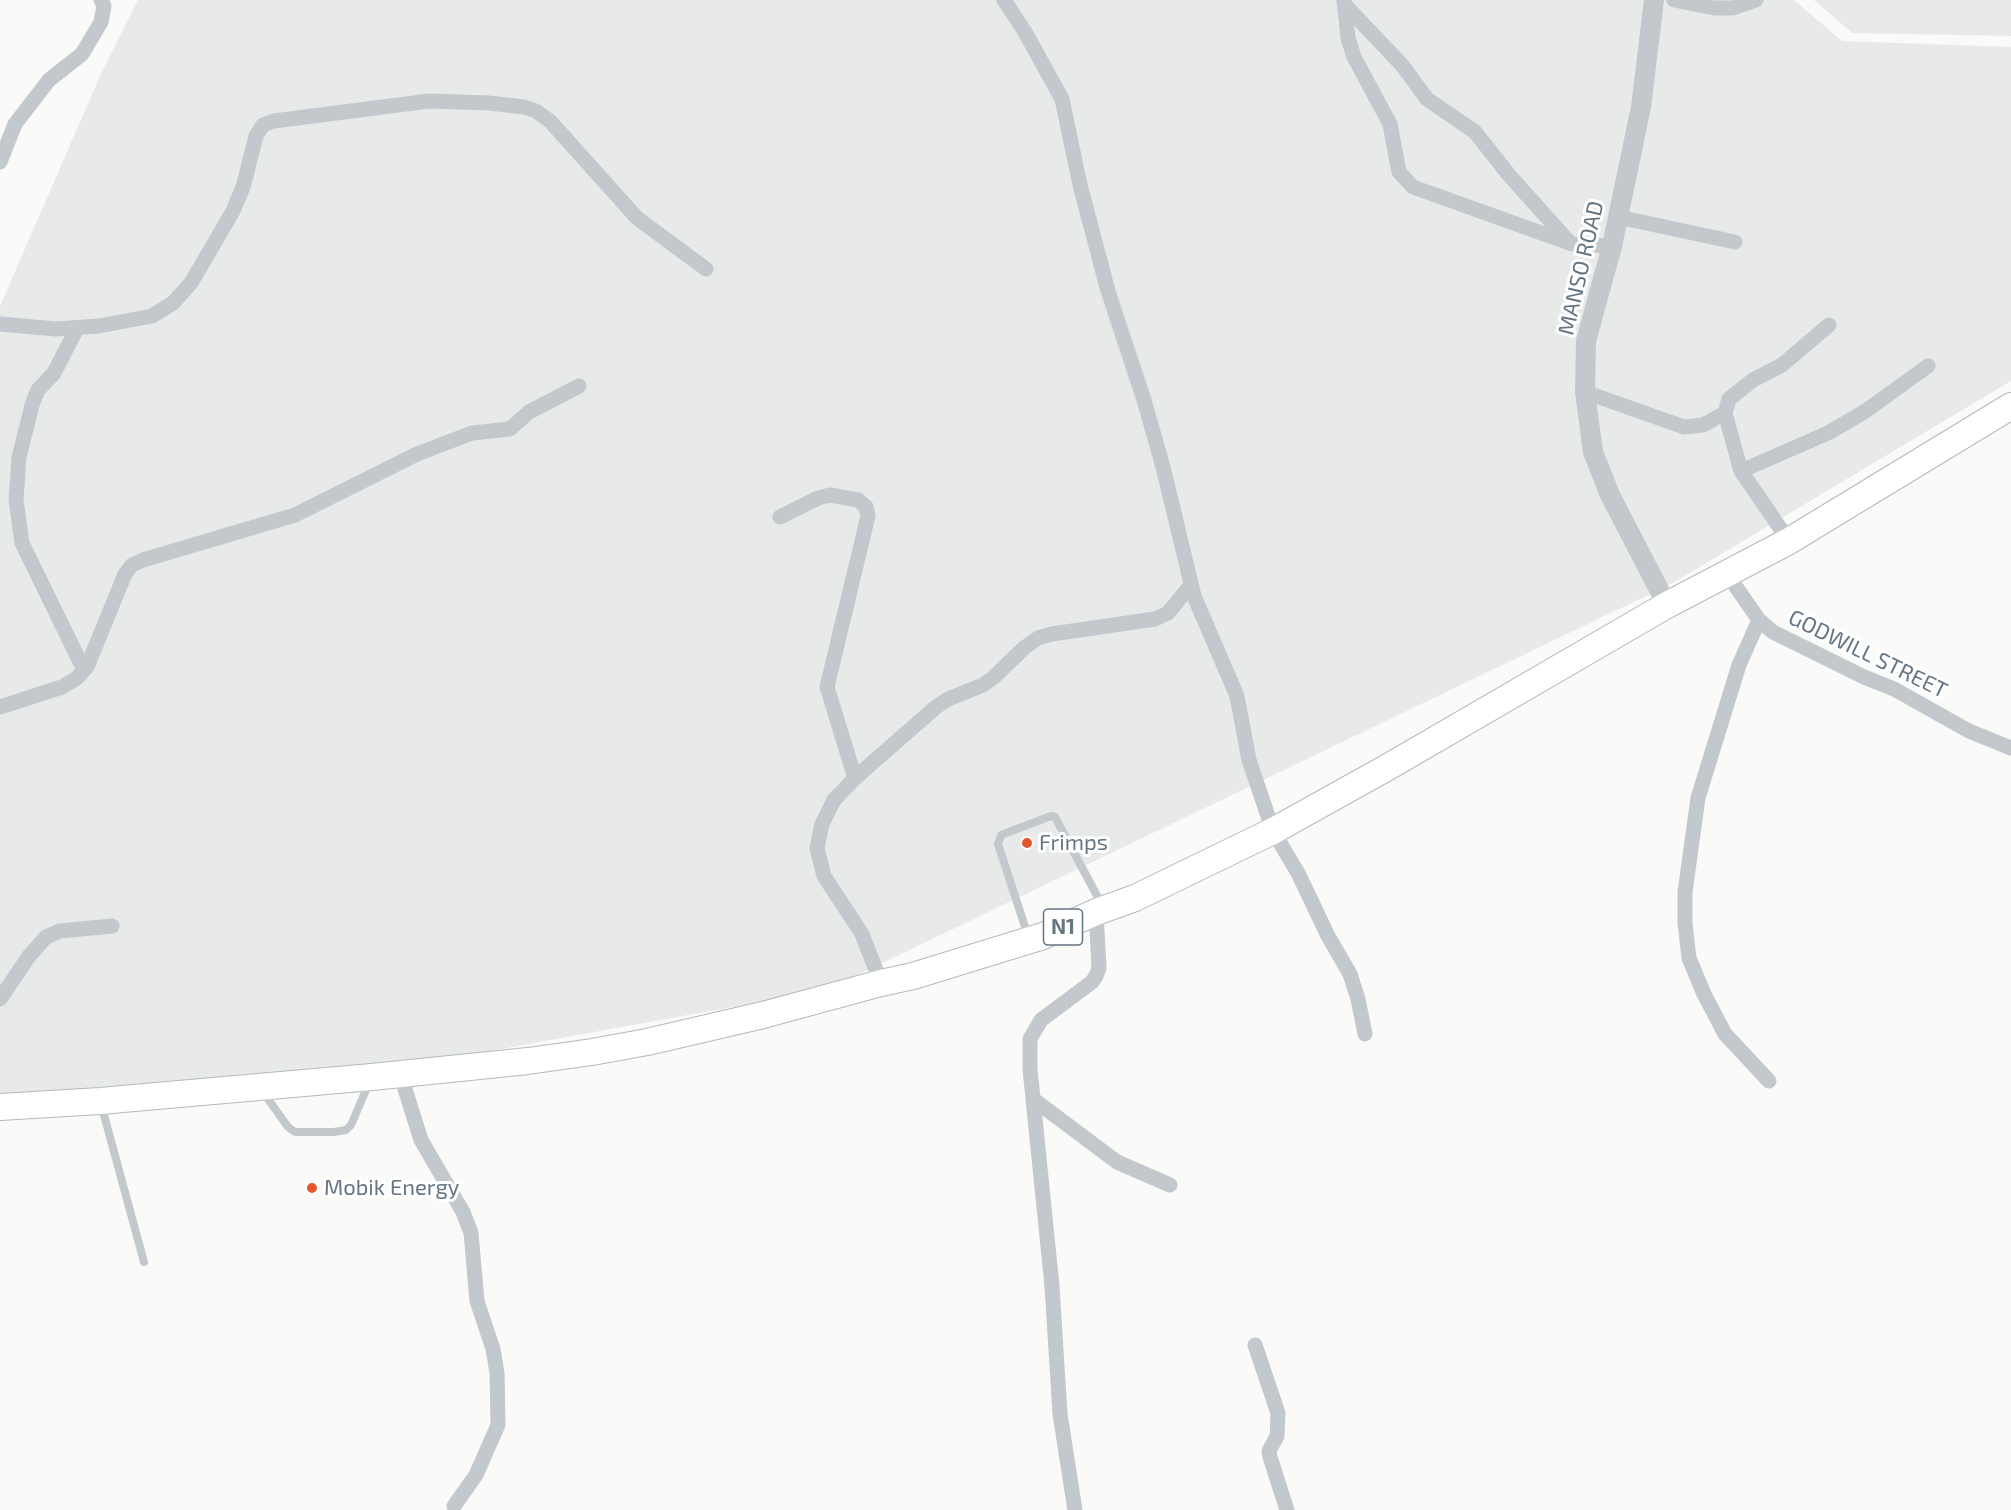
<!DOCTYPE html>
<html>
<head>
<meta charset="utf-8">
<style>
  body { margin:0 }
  canvas { display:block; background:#fafaf8 }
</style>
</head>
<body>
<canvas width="2011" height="1510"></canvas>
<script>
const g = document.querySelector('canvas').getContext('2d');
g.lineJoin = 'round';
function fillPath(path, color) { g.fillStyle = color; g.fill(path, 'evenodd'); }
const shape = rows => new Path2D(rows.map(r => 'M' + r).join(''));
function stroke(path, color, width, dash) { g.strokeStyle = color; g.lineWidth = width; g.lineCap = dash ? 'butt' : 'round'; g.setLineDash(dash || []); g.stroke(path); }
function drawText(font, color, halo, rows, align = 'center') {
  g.font = font + ' "Exo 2",sans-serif'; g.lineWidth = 6; g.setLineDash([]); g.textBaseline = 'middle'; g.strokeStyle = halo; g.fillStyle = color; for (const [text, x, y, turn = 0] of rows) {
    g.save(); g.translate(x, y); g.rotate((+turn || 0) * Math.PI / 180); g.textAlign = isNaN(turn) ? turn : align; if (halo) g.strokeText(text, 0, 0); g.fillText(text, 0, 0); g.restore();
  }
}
const built = shape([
  [138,0,1794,0,1842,41,2011,47,2011,381,1671,584,826,990,424,1063,0,1098,0,306,100,76],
  [1814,0,2011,0,2011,36,1852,33]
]);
const service = shape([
  [1028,936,998,844,1001,835,1051,816,1055,817,1103,907],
  [263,1092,288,1127,295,1132,334,1132,346,1130,351,1125,369,1083],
  [101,1104,144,1262]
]);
const minor = shape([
  [1004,0,1025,32,1062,99,1080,185,1108,291,1144,400,1163,467,1194,596,1237,696,1249,760,1273,831,1298,873,1328,936,1350,974,1358,999,1365,1034],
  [1344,0,1348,38,1354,57,1390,124,1399,172,1413,187,1572,244,1612,246],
  [1674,0,1714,8,1733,8,1756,0],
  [1345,5,1402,65,1427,99,1475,132,1509,175,1570,243],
  [0,162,15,124,49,80,82,54,101,22,104,6,101,0],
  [1618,217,1735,242],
  [0,324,56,329,99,326,152,316,173,303,191,283,233,211,243,187,256,136,263,125,274,121,429,101,489,103,524,107,536,111,550,121,637,218,706,269],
  [77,328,54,373,38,390,32,405,19,457,16,500,22,543,84,670],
  [1585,392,1684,427,1703,425,1725,413],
  [1741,471,1828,433,1864,412,1928,366],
  [780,517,818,498,830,495,858,500,866,507,868,516,827,687,855,778],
  [1789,541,1741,471,1725,413,1729,399,1753,380,1782,365,1829,325],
  [1727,574,1759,620,1773,632,1864,677,1894,689,1969,731,2011,748],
  [1759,620,1739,665,1698,798,1685,892,1685,923,1689,958,1704,994,1725,1034,1769,1081],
  [0,707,62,687,77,678,87,667,125,574,132,565,143,560,295,515,417,454,472,433,510,429,529,412,579,386],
  [881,983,862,934,824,876,817,848,822,824,834,800,855,778,936,707,948,699,983,685,994,677,1024,648,1038,638,1052,634,1155,619,1168,613,1191,585],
  [0,999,29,956,46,937,60,931,112,926],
  [400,1073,421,1140,463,1212,471,1233,477,1301,493,1349,497,1373,498,1425,476,1475,454,1506],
  [1033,1099,1117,1162,1170,1185],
  [1255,1345,1278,1413,1277,1436,1269,1451,1270,1457,1287,1510],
  [1075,1510,1060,1414,1052,1286,1030,1069,1030,1039,1041,1020,1092,982,1096,976,1099,968,1096,912]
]);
const tertiary = shape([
  [1654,0,1641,107,1612,246,1586,341,1585,392,1593,452,1610,495,1667,605]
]);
const trunk = shape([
  [0,1107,100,1101,372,1077,528,1061,592,1052,647,1042,763,1015,881,983,913,976,1043,936,1096,912,1135,898,1273,831,1388,767,1667,605,1789,541,2011,406]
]);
const markers = [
  [1027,843,6,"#e4572e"],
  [312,1188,6,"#e4572e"]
];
const shields = [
  [1063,927,39]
];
const shieldNames = [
  ["N1",1063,927]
];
const streetNames = [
  ["MANSO ROAD",1581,268,-77],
  ["GODWILL STREET",1868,654,26]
];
const poiNames = [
  ["Frimps",1039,843],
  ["Mobik Energy",324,1188]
];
fillPath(built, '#e8e9e9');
stroke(trunk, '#b4b9bd', 28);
stroke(service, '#c3c8cc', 8);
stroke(minor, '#c3c8cc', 15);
stroke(tertiary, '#c3c8cc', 20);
stroke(trunk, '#fff', 26);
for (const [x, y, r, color] of markers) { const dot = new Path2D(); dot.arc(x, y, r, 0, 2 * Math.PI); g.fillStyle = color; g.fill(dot); stroke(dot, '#fff', 2); }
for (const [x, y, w] of shields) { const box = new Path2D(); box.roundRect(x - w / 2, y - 18, w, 36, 4.5); g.fillStyle = '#fff'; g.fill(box); stroke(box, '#657683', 1.5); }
drawText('bold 21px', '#657683', null, shieldNames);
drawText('22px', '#657683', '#fff', streetNames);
drawText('22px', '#657683', '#fff', poiNames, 'left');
</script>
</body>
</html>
